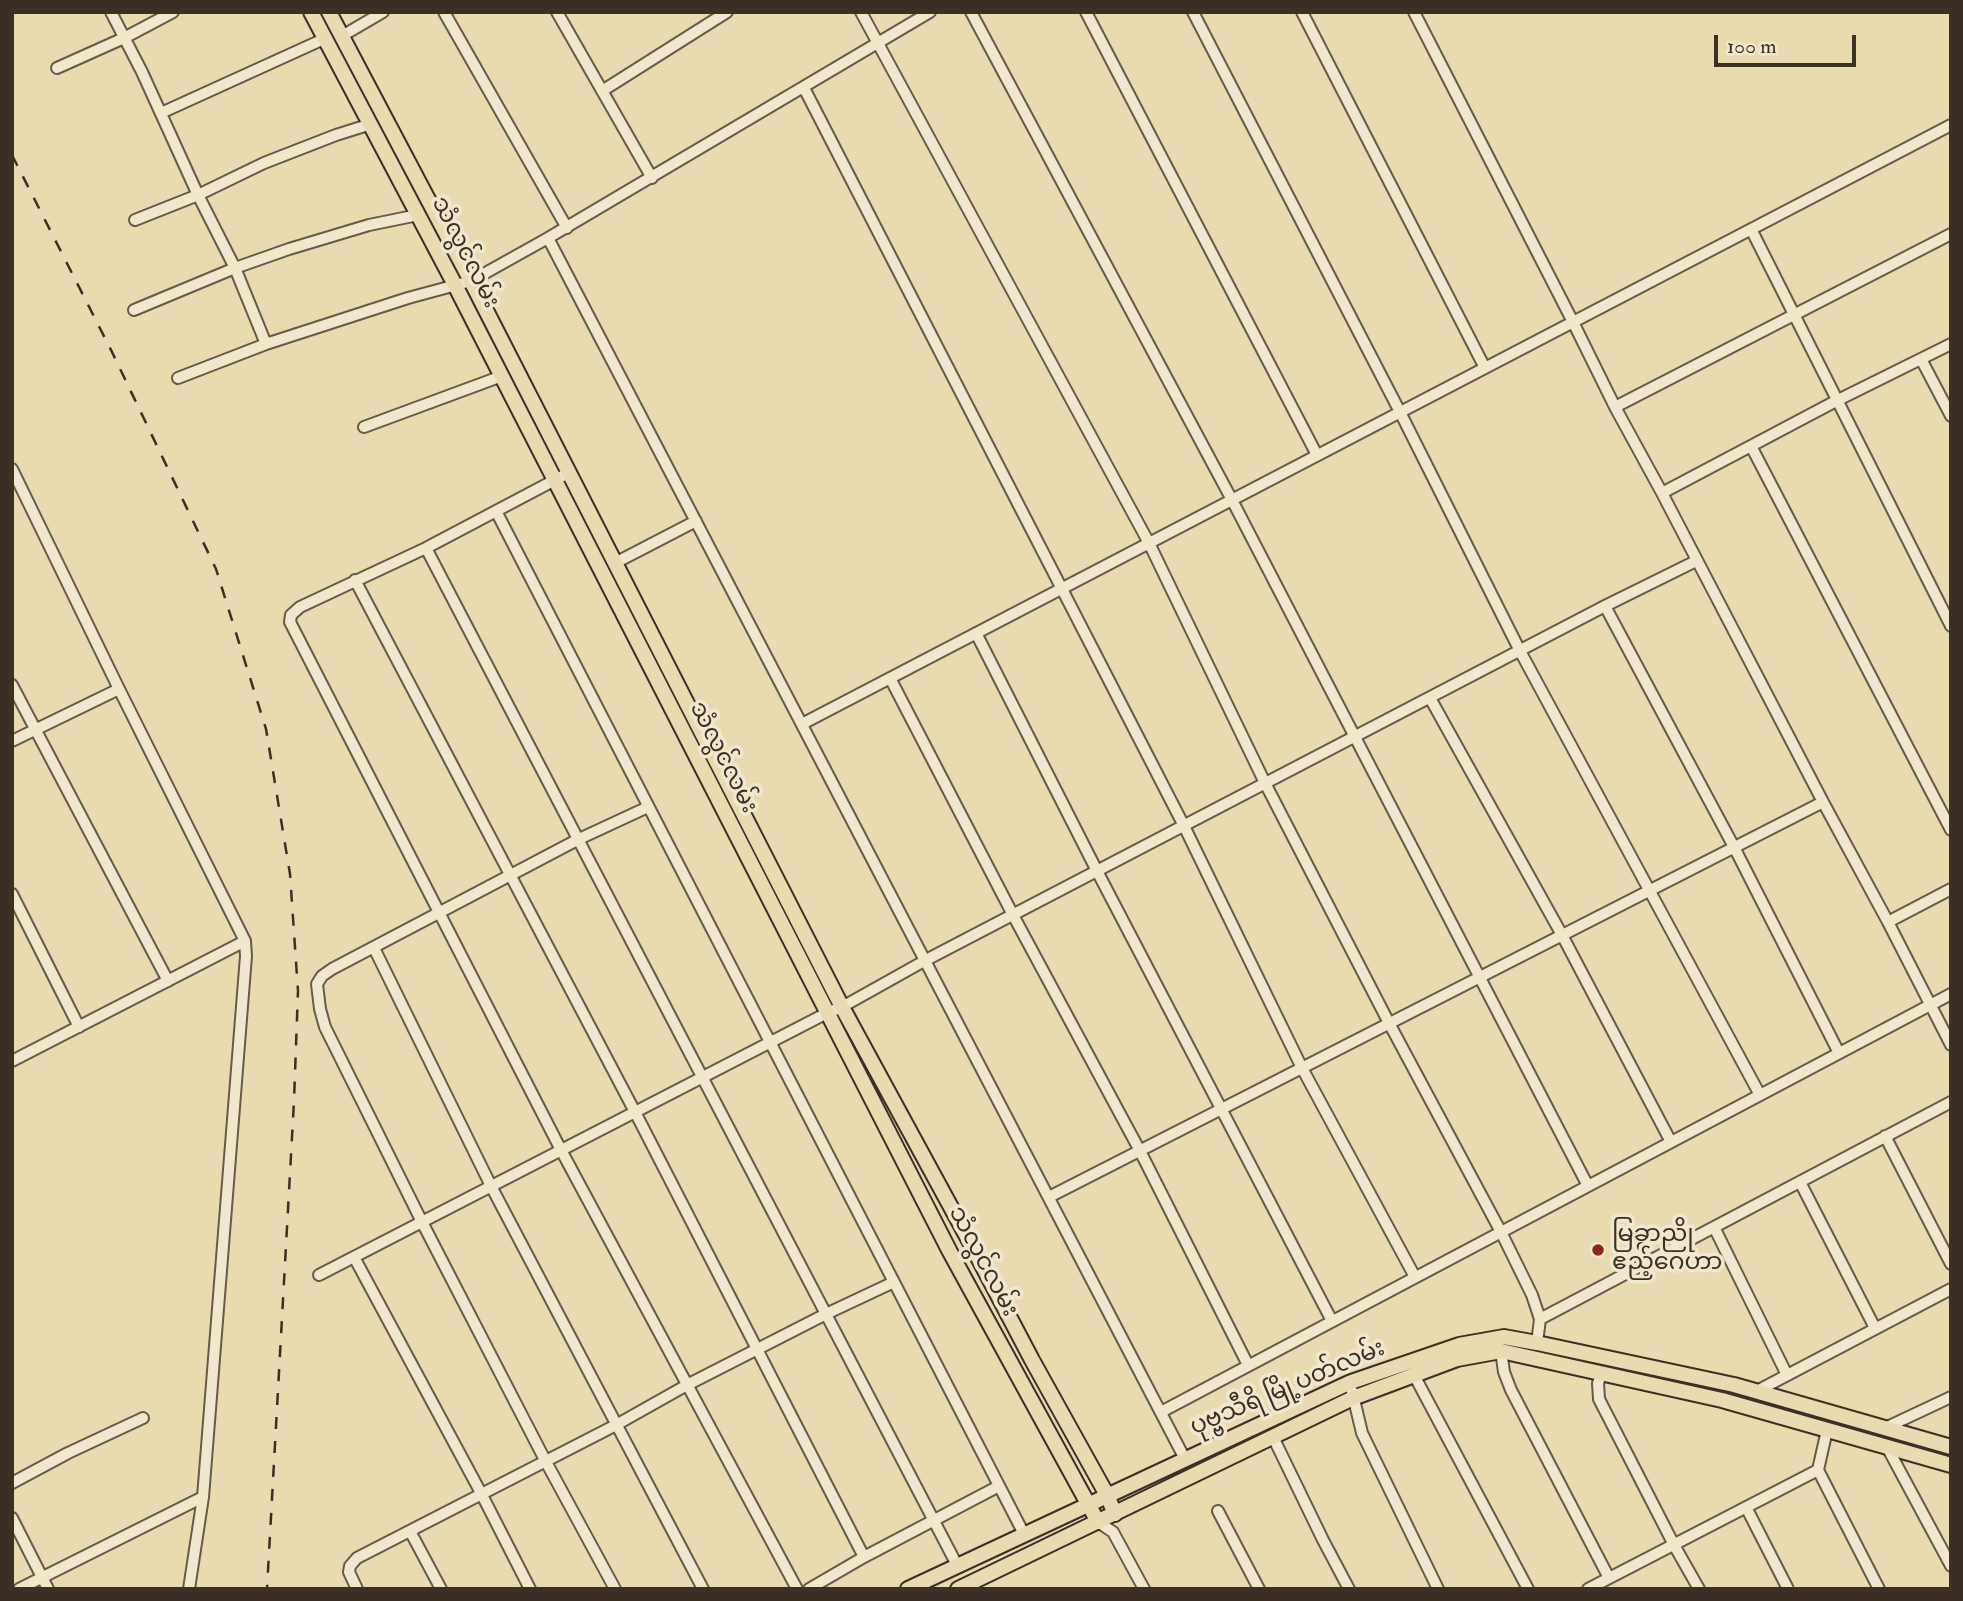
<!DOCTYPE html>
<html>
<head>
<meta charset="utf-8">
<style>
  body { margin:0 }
  #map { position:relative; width:1963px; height:1601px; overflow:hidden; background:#e9dab0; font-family:"IM FELL Double Pica",serif }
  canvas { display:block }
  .frame { position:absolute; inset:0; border:14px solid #3b2f26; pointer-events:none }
  .scale { position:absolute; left:1714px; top:35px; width:142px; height:32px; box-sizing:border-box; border:4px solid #3b2f26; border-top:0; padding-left:9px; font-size:21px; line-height:24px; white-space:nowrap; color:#3b2f26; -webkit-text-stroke:5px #f1e7cc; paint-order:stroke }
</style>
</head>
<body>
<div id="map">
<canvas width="1963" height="1601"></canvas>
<div class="frame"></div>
<div class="scale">100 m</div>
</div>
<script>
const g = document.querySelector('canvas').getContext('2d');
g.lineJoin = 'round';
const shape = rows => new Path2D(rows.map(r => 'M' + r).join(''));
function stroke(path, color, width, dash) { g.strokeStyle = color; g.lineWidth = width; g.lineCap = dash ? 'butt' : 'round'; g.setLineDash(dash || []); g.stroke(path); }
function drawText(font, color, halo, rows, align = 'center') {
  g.font = font + ' "IM FELL Double Pica","Noto Sans Myanmar",serif'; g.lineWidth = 7; g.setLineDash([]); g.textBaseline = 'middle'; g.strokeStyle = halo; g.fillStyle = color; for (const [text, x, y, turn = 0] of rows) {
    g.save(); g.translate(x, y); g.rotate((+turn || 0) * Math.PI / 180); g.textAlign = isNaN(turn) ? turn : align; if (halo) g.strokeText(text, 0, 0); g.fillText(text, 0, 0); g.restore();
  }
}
const minor = shape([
  [111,12,142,72,198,195,235,268,266,344],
  [444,12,567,228],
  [557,12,652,178],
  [861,12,1149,543,1265,783,1389,1023,1501,1232,1532,1295,1540,1319,1537,1343],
  [971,12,1232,500,1588,1186],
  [1086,12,1317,455],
  [1193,12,1400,412,1520,651,1760,1095],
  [1302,12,1485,368],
  [1414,12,1573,322,1615,407,1662,493,1823,802,1888,922,1951,1045],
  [342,36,383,12],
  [57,68,124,38,173,12],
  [804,88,1184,826,1302,1068,1415,1277],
  [602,91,727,12],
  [161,113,326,38],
  [135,220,198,195,264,163,336,135,371,124],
  [1751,229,1951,626],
  [548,238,1185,1459],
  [134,310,235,268,289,249,369,225,418,215],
  [1921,359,1951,416],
  [178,378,266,344,408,298,471,281,548,238,930,12],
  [1615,407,1951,234],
  [364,427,502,376],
  [1751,446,1951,830],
  [12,469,119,689,245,941,246,956,203,1497,189,1589],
  [570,472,426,548,300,607,291,615,290,622,561,1150,797,1589],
  [1662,493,1836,401,1951,344],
  [496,511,1024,1534],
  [426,548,957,1565],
  [615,563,696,521],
  [355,580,635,1112,864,1557],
  [1605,606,1734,847,1839,1053],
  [976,633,1097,871,1332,1321],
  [890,678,1013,915,1140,1151,1248,1365],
  [12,685,168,981],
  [1430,698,1562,935,1671,1142],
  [802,724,1951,125],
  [12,741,119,689],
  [12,894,79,1027],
  [1888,922,1951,889],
  [374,948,491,1186,703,1589],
  [12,1061,245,941],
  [1885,1136,1951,1264],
  [1800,1182,1875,1328],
  [1049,1197,1823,802],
  [1714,1227,1787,1375],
  [354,1257,481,1493,530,1589],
  [319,1275,827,1013,842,1007,926,960,1605,606,1696,561],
  [1540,1319,1951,1102],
  [1501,1351,1504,1372,1511,1390,1609,1578],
  [1602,1373,1598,1383,1599,1399,1674,1545,1699,1589],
  [1414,1375,1528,1589],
  [1352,1391,1362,1433,1438,1589],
  [1757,1391,1951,1289],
  [1161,1412,1951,994],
  [1885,1428,1951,1397],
  [1827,1430,1818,1470,1879,1589],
  [1273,1437,1323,1540,1349,1589],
  [1887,1447,1951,1566],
  [12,1483,68,1453,143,1418],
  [1746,1507,1788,1589],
  [1218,1511,1259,1589],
  [12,1518,48,1589],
  [1098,1522,1113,1532,1144,1589],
  [410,1531,441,1589],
  [19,1589,203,1497],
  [357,1589,349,1572,350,1566,357,1558,616,1425,687,1385,826,1314,894,1282],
  [615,1589,545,1460,422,1222,325,1027,320,1009,317,984,322,976,332,969,579,839,648,807],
  [809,1589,864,1557,999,1486],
  [1588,1589,1818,1470]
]);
const major = shape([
  [311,12,455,285,950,1252,1098,1522],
  [329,12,471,281,842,1007,971,1244,1032,1360,1107,1495,1115,1514],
  [908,1589,1351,1382,1459,1345,1504,1337,1537,1343,1734,1385,1951,1447],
  [958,1589,1353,1398,1457,1359,1501,1351,1722,1400,1951,1465]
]);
const rail = shape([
  [12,155,112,352,216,569,266,729,290,874,298,991,294,1101,267,1589]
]);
const markers = [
  [1598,1250,7,"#8f2418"]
];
const streetNames = [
  ["သံလွင်လမ်း",464,253,63],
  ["သံလွင်လမ်း",722,758,63],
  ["သံလွင်လမ်း",982,1262,62],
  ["ပုဗ္ဗသီရိ မြို့ပတ်လမ်း",1288,1389,-23]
];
const poiNames = [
  ["မြခွာညို",1612,1236],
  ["ဧည့်ဂေဟာ",1612,1264]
];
stroke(minor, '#665a48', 14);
stroke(major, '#3b2f26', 18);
stroke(minor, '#f1e7cc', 10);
stroke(major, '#e9dab0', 14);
stroke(rail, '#3b2f26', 2.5, [12, 12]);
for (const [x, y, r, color] of markers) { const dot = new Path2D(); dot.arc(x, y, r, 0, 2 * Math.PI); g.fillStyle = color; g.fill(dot); stroke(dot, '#f1e7cc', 2.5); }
drawText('24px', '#3b2f26', '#f1e7cc', streetNames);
drawText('24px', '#3b2f26', '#f1e7cc', poiNames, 'left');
</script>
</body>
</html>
